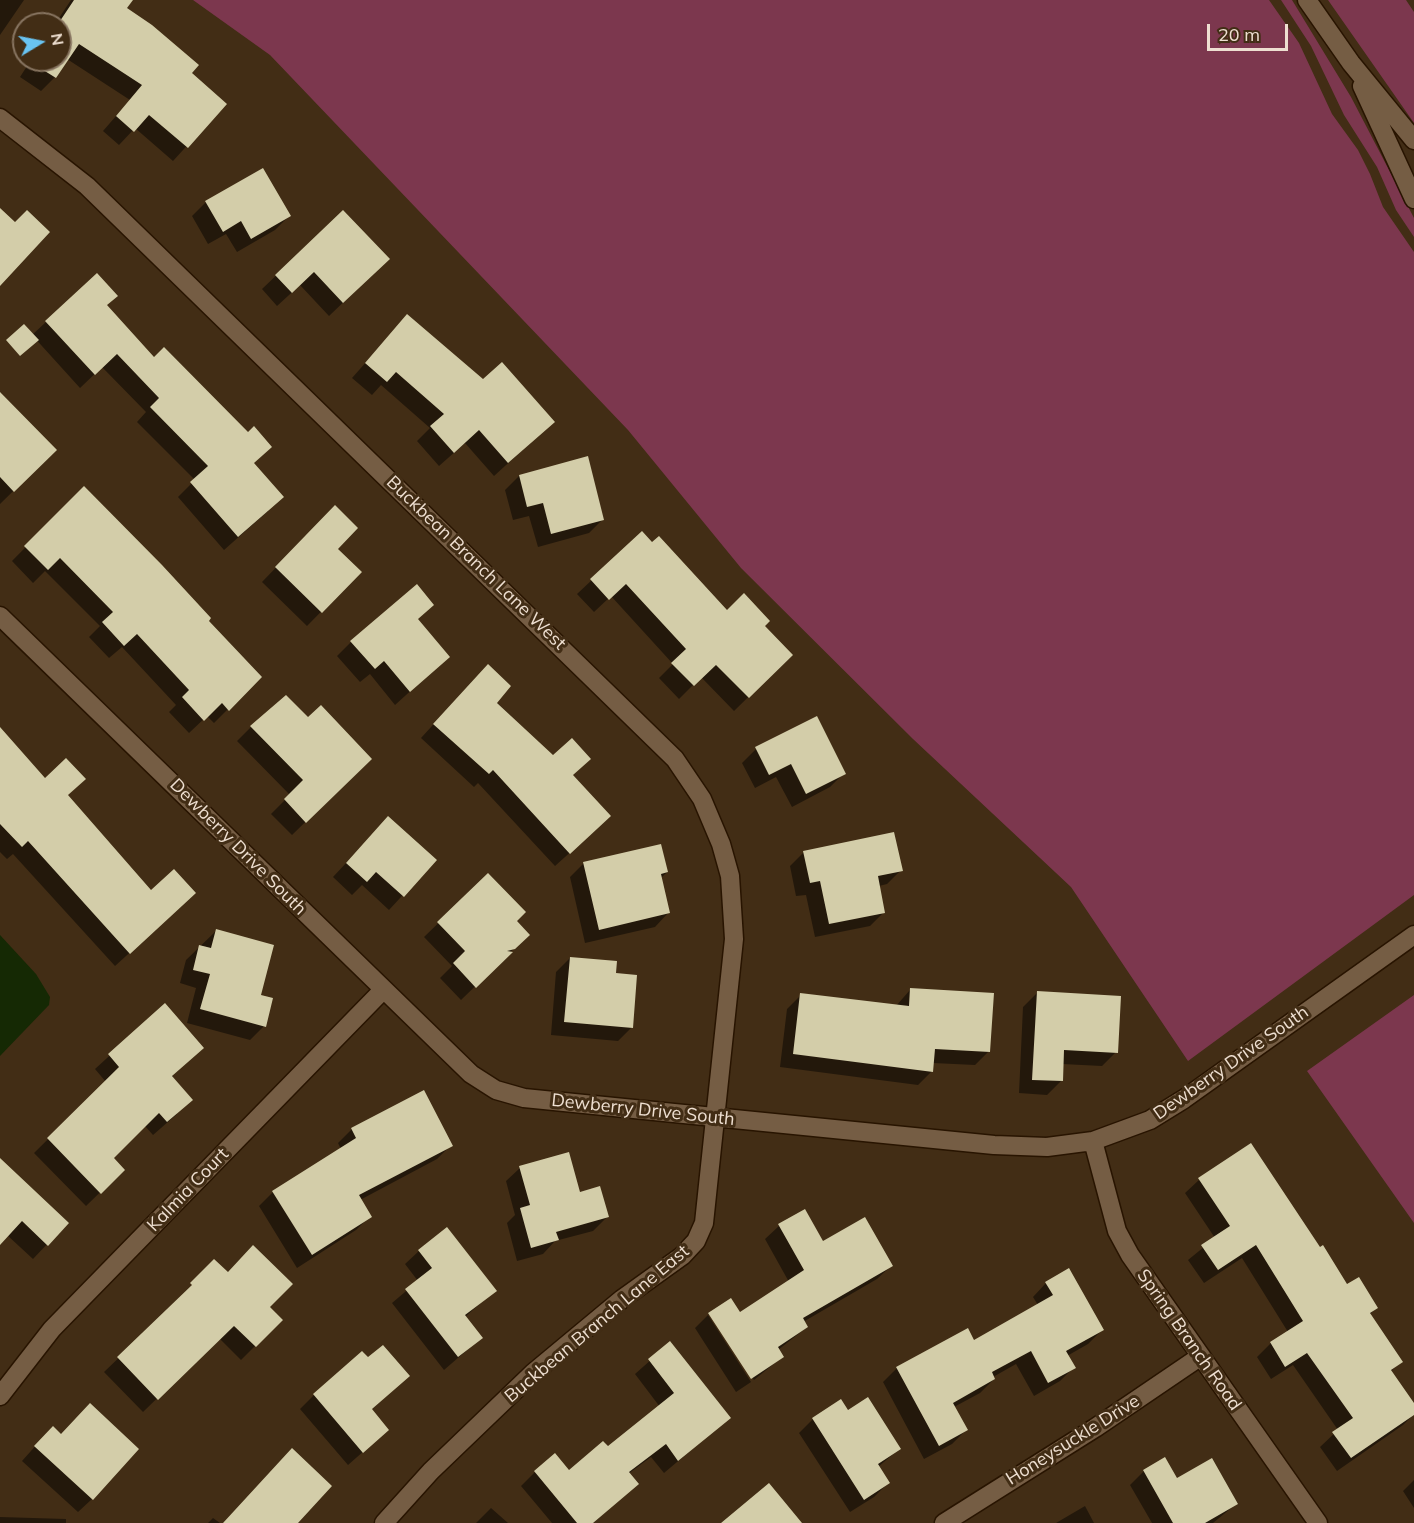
<!DOCTYPE html>
<html>
<head>
<meta charset="utf-8">
<style>
  body { margin:0 }
  #map { position:relative; width:1414px; height:1523px; overflow:hidden; background:#422d15; font-family:Mulish,sans-serif }
  canvas { display:block }
  .north { position:absolute; left:12px; top:12px; width:60px; height:60px; box-sizing:border-box; background:#422d15; border:2px solid #877460; border-radius:50%; rotate:80deg; font-size:16px; font-weight:700; line-height:24px; text-align:center; color:#eedfd1 }
  .north::after { content:''; display:block; margin:auto; width:21px; height:27px; background:#69c3f1; clip-path:polygon(50% 0,100% 100%,50% 72%,0 100%) }
  .scale { position:absolute; left:1207px; top:24px; width:81px; height:27px; box-sizing:border-box; border:3px solid #eedfd1; border-top:0; padding-left:8px; font-size:18px; line-height:21px; white-space:nowrap; color:#eedfd1; -webkit-text-stroke:4px #422d15; paint-order:stroke }
</style>
</head>
<body>
<div id="map">
<canvas width="1414" height="1523"></canvas>
<div class="north">N</div>
<div class="scale">20 m</div>
</div>
<script>
const g = document.querySelector('canvas').getContext('2d');
g.lineJoin = 'round';
function fillPath(path, color) { g.fillStyle = color; g.fill(path, 'evenodd'); }
const shape = rows => new Path2D(rows.map(r => 'M' + r).join(''));
function stroke(path, color, width, dash) { g.strokeStyle = color; g.lineWidth = width; g.lineCap = dash ? 'butt' : 'round'; g.setLineDash(dash || []); g.stroke(path); }
function drawText(font, color, halo, rows, align = 'center') {
  g.font = font + ' Mulish,sans-serif'; g.lineWidth = 6; g.setLineDash([]); g.textBaseline = 'middle'; g.strokeStyle = halo; g.fillStyle = color; for (const [text, x, y, turn = 0] of rows) {
    g.save(); g.translate(x, y); g.rotate((+turn || 0) * Math.PI / 180); g.textAlign = isNaN(turn) ? turn : align; if (halo) g.strokeText(text, 0, 0); g.fillText(text, 0, 0); g.restore();
  }
}
const green = shape([
  [193,0,1269,0,1299,43,1332,114,1358,150,1370,174,1383,207,1414,252,1414,895,1188,1061,1071,887,913,739,741,568,628,430,270,55],
  [1281,0,1292,0,1351,97,1414,218,1414,237,1396,210,1377,167,1344,115,1311,46],
  [1328,0,1406,0,1414,12,1414,123],
  [1414,995,1414,1223,1307,1071]
]);
const water = shape([
  [0,935,36,974,50,997,49,1005,0,1056]
]);
const shadow = shape([
  [0,0,24,0,0,35],
  [71,0,123,0,125,9,190,74,225,104,173,161,135,128,119,145,103,131,130,100,67,59,55,77,41,91,20,77,31,60,60,60,60,24,55,24],
  [206,202,289,216,275,230,237,252,226,234,208,244,192,216],
  [343,212,374,273,329,316,300,285,277,306,262,289],
  [106,306,253,464,268,511,224,550,178,497,195,480,137,422,146,412,102,367,80,388,32,335,46,322],
  [407,316,539,435,494,476,465,443,439,466,417,441,430,428,381,385,372,395,352,378],
  [0,401,55,450,0,504],
  [519,476,603,519,589,533,538,547,529,516,513,520,505,490],
  [84,488,260,677,214,723,207,716,189,733,169,712,176,705,122,647,109,658,89,637,100,626,45,571,33,583,12,561],
  [321,521,336,549,360,572,307,626,262,582],
  [642,533,727,612,763,626,791,655,734,711,701,677,679,699,659,678,673,664,611,596,594,612,577,594],
  [351,642,448,657,395,705,370,674,360,682,337,656],
  [474,680,572,776,595,830,555,866,478,783,474,787,421,738],
  [816,718,844,773,830,787,792,807,776,777,755,788,742,763,756,749],
  [308,720,370,759,292,835,271,814,290,795,237,741,251,727],
  [0,729,45,780,67,796,151,892,180,907,115,966,13,854,7,859,0,852],
  [375,832,435,860,389,910,362,885,352,895,333,877],
  [804,852,901,870,887,884,879,886,884,912,870,926,815,937,806,895,796,896,790,866],
  [584,863,667,872,661,878,668,913,655,927,585,943,570,877],
  [488,875,515,921,528,935,461,1000,440,978,452,966,424,937],
  [217,930,259,996,264,1026,250,1040,187,1023,196,988,180,983,186,960],
  [570,958,614,975,632,1027,618,1041,551,1035,556,972],
  [910,990,989,1051,975,1065,933,1063,932,1071,918,1085,780,1067,787,1009,801,995,896,1006],
  [1037,993,1116,1052,1102,1066,1062,1064,1061,1081,1047,1095,1019,1093,1023,1007],
  [165,1005,177,1114,153,1135,145,1126,112,1158,123,1170,86,1206,34,1153,106,1082,95,1069],
  [352,1129,451,1145,437,1159,360,1200,370,1216,356,1230,297,1268,259,1206,273,1192,341,1149,338,1143],
  [0,1160,67,1223,33,1259,7,1235,0,1243],
  [520,1168,579,1194,607,1217,593,1231,555,1241,543,1254,517,1261,507,1223,515,1215,506,1181],
  [1199,1180,1376,1308,1369,1315,1401,1361,1390,1372,1414,1406,1414,1414,1403,1425,1337,1471,1320,1447,1338,1430,1293,1365,1271,1379,1257,1357,1271,1343,1288,1332,1242,1258,1204,1283,1188,1260,1215,1238,1185,1193],
  [779,1226,891,1266,877,1279,803,1322,807,1327,778,1350,782,1357,754,1380,711,1315,708,1315,731,1300,740,1315,789,1282,765,1239],
  [419,1251,495,1290,465,1317,481,1338,444,1370,392,1303,418,1281,405,1264],
  [214,1261,281,1320,241,1360,219,1338,143,1412,104,1372,179,1300],
  [1046,1283,1102,1330,1088,1344,1067,1356,1074,1367,1060,1381,1034,1396,1016,1364,993,1377,994,1379,980,1393,954,1407,966,1430,952,1444,924,1459,883,1382,897,1368,973,1342,1038,1305,1033,1297],
  [708,1315,751,1382,736,1392,695,1328],
  [670,1343,729,1418,664,1473,651,1457,628,1474,637,1484,593,1523,552,1523,521,1486,535,1472,569,1472,607,1449,660,1407,635,1374],
  [368,1359,408,1376,371,1410,373,1443,348,1465,300,1409,314,1395],
  [847,1412,899,1449,878,1467,888,1483,874,1497,850,1512,799,1433,813,1419],
  [39,1442,92,1499,78,1512,22,1461],
  [1144,1471,1176,1480,1236,1504,1213,1523,1152,1523,1130,1485],
  [1414,1480,1414,1508,1403,1491],
  [1085,1506,1094,1523,1056,1523],
  [491,1508,508,1523,476,1523],
  [0,1517,66,1519,66,1523,0,1523],
  [213,1518,220,1523,208,1523]
]);
const building = shape([
  [74,0,133,0,127,8,152,25,199,65,192,73,227,104,188,148,149,115,134,132,116,116,142,85,79,44,56,78,32,63,34,60,60,60,58,24],
  [263,168,291,216,251,239,241,221,223,232,205,201],
  [0,208,15,222,27,210,50,232,0,286],
  [343,210,390,259,343,303,314,272,292,293,275,275],
  [97,273,118,296,107,305,154,357,164,347,248,432,254,426,272,447,254,463,284,497,238,537,190,482,208,466,150,407,159,398,117,354,95,375,45,321],
  [407,314,483,379,502,362,555,422,508,463,479,430,454,453,430,426,444,414,396,372,387,382,365,363],
  [24,324,39,340,20,356,6,340],
  [0,392,57,450,14,492,0,477],
  [588,456,604,520,551,534,543,503,527,507,519,475],
  [84,486,162,565,211,618,209,621,262,677,229,711,222,703,204,721,182,697,189,690,137,634,124,646,102,622,113,612,60,558,48,570,24,546],
  [335,505,358,528,338,549,362,572,322,613,275,567],
  [642,531,652,542,659,536,727,610,744,593,770,621,765,626,793,655,749,698,716,665,694,686,671,663,686,649,626,584,609,600,590,579],
  [417,584,434,605,418,619,450,657,410,692,384,661,375,669,350,641],
  [488,664,511,686,497,703,553,755,572,738,591,759,573,775,611,816,570,854,493,770,489,774,433,724],
  [286,695,308,717,321,705,372,759,306,823,284,799,303,780,250,726],
  [817,716,846,774,806,794,791,764,769,775,755,747],
  [0,727,45,778,66,758,86,779,68,795,151,890,174,869,196,893,130,954,28,841,22,847,0,824],
  [388,816,437,860,404,897,376,872,367,882,346,863],
  [894,832,903,871,878,876,885,913,829,924,820,881,810,883,803,851],
  [661,844,668,872,661,874,670,913,599,930,583,862],
  [488,873,526,912,517,921,530,935,515,949,507,951,513,952,476,988,453,963,465,951,437,922],
  [216,929,274,945,261,995,273,998,266,1027,200,1009,210,974,193,970,199,945,211,948],
  [570,957,617,961,616,973,637,975,633,1028,564,1022],
  [910,988,994,993,990,1052,935,1049,933,1072,793,1054,800,993,909,1006],
  [1037,991,1121,996,1118,1053,1064,1050,1063,1081,1032,1080],
  [165,1003,204,1048,172,1076,193,1100,167,1122,159,1113,114,1158,125,1170,101,1194,47,1138,119,1067,108,1054],
  [424,1090,453,1146,359,1195,372,1217,312,1255,272,1191,356,1138,351,1128],
  [1251,1143,1320,1247,1323,1245,1347,1284,1359,1277,1378,1308,1370,1313,1403,1362,1391,1370,1414,1403,1414,1415,1351,1458,1332,1432,1353,1418,1307,1353,1285,1367,1270,1342,1303,1321,1256,1245,1218,1270,1201,1245,1230,1226,1198,1178],
  [569,1152,580,1192,600,1186,609,1217,556,1232,559,1240,531,1248,520,1208,530,1205,519,1166],
  [0,1158,69,1223,48,1246,22,1221,0,1245],
  [805,1209,823,1241,865,1217,893,1266,803,1318,808,1327,778,1347,784,1357,751,1379,708,1313,731,1298,740,1312,804,1270,778,1224],
  [447,1227,497,1291,465,1315,483,1338,458,1357,405,1289,432,1268,418,1250],
  [253,1245,293,1284,270,1307,283,1320,256,1347,234,1326,158,1400,117,1357,192,1285,190,1283,214,1259,228,1272],
  [1069,1268,1104,1330,1066,1351,1076,1368,1048,1383,1031,1351,992,1372,995,1379,953,1403,968,1430,939,1446,896,1367,968,1328,974,1340,1053,1295,1045,1282],
  [670,1341,731,1418,678,1461,666,1444,629,1472,639,1484,593,1523,577,1523,534,1471,555,1453,569,1470,603,1441,608,1446,674,1393,648,1359],
  [383,1345,410,1376,372,1409,389,1430,363,1453,313,1394,362,1351,368,1357],
  [868,1397,901,1449,878,1464,890,1483,864,1500,812,1418,841,1399,848,1410],
  [90,1403,139,1449,93,1500,34,1446,53,1426,61,1434],
  [292,1448,332,1486,298,1523,223,1523],
  [1165,1457,1177,1478,1212,1458,1238,1504,1205,1523,1173,1523,1143,1470],
  [769,1483,802,1523,721,1523]
]);
const minor = shape([
  [1307,0,1351,63,1414,140],
  [1362,86,1414,199],
  [0,118,87,186,675,759,702,799,721,844,730,876,734,939,704,1223,696,1241,682,1256,622,1299,533,1373,431,1471,384,1523],
  [0,616,471,1074,496,1090,524,1098,994,1145,1047,1147,1093,1141,1150,1120,1184,1099,1414,935],
  [1093,1141,1117,1231,1130,1255,1318,1523],
  [0,1396,52,1329,383,990],
  [944,1523,1095,1428,1201,1356]
]);
const streetNames = [
  ["Buckbean Branch Lane West",476,563,44],
  ["Dewberry Drive South",238,847,45],
  ["Dewberry Drive South",1231,1063,-35],
  ["Dewberry Drive South",643,1110,6],
  ["Kalmia Court",188,1190,-46],
  ["Buckbean Branch Lane East",597,1324,-40],
  ["Spring Branch Road",1189,1340,55],
  ["Honeysuckle Drive",1073,1440,-32]
];
fillPath(green, '#7c374e');
fillPath(water, '#152904');
fillPath(shadow, '#0007');
fillPath(building, '#d3cda9');
stroke(minor, '#281400', 21);
stroke(minor, '#755d44', 18);
drawText('18px', '#eedfd1', '#422d15', streetNames);
</script>
</body>
</html>
